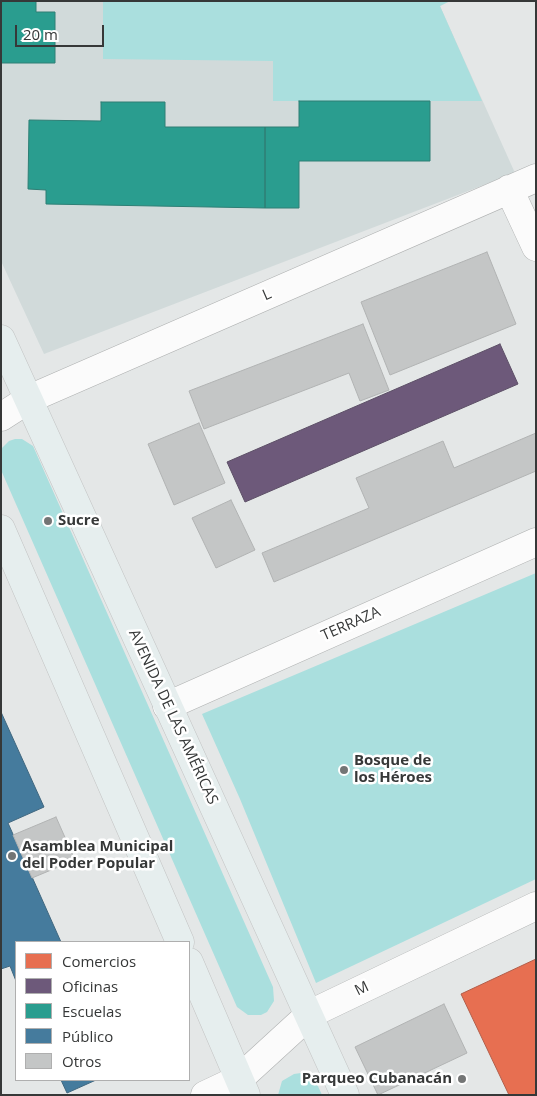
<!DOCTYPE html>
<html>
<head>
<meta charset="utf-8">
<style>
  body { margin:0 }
  #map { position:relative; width:537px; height:1096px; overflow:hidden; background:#e4e7e7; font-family:"Open Sans",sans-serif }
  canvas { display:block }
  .frame { position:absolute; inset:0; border:2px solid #363838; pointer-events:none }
  .legend { position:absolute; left:15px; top:941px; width:175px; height:140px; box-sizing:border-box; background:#fff; border:1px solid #afafaf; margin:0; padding:6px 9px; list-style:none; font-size:15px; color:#363838 }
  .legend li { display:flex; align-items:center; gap:10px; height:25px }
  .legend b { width:25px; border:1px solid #afafaf }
  .scale { position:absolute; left:15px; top:25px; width:89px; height:22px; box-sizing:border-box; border:2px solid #363838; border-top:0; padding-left:6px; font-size:15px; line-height:18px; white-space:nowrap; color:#363838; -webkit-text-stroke:4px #fff; paint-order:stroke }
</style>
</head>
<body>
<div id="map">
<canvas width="537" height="1096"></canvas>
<div class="frame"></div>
<ul class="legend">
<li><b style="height:14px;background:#e76f51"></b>Comercios</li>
<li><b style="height:14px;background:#6d597a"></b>Oficinas</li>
<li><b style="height:14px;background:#2a9d8f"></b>Escuelas</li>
<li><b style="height:14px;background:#457b9d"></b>Público</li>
<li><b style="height:14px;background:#c4c6c6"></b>Otros</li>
</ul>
<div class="scale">20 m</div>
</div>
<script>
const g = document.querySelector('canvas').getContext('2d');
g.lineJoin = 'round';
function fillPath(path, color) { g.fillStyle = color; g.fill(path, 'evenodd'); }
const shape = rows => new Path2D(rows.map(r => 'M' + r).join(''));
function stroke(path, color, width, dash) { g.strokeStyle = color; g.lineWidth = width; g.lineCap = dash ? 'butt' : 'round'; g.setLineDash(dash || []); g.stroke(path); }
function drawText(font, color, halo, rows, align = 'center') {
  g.font = font + ' "Open Sans",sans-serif'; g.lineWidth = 5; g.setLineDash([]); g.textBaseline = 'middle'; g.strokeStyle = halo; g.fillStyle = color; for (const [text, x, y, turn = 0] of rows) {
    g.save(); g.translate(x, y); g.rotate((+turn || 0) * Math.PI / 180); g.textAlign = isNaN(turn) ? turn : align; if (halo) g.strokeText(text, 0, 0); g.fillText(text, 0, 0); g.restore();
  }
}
const built = shape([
  [1,1,450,1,440,6,515,173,44,354,1,261]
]);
const green = shape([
  [103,1,450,1,440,6,482,101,273,101,273,61,103,59],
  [15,439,22,439,33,446,273,987,274,1001,267,1012,261,1015,248,1015,237,1007,1,470,1,449,9,441],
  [536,573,536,879,316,983,240,799,202,714],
  [301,1073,307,1075,313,1079,317,1084,322,1095,278,1095,282,1081,294,1074]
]);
const shops = shape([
  [536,959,536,1095,509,1095,461,994,536,959]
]);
const offices = shape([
  [500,344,518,384,245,502,227,462,500,344]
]);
const schools = shape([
  [1,1,36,1,36,12,55,12,55,63,1,63,1,1],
  [299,101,430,101,430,161,299,161,299,208,265,208,265,127,299,127,299,101],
  [101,102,165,102,165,127,265,127,265,208,46,204,46,190,28,189,29,120,101,121,101,102]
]);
const public = shape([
  [1,712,44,807,8,823,61,942,16,942,16,981,10,966,1,969,1,712],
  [61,1080,96,1080,67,1093,61,1080]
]);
const building = shape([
  [487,252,516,324,390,375,361,302,487,252],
  [363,324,389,390,360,401,349,373,204,429,189,391,363,324],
  [199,423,225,483,174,505,148,444,199,423],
  [536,433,536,471,274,582,262,553,369,508,356,478,443,441,454,468,536,433],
  [231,500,255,550,216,568,192,518,231,500],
  [56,817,75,860,32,878,13,835,56,817],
  [444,1004,467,1053,378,1095,355,1047,444,1004]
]);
const minor = shape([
  [509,189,536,247],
  [1,417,29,399,536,178],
  [167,706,536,542]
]);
const tertiary = shape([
  [205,1095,239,1079,310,1014,536,906]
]);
const primary = shape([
  [1,339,345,1095],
  [1,529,180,942],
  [189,962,246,1095]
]);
const markers = [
  [48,521,5,"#737575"],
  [344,770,5,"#737575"],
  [12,856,5,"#737575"],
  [462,1079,5,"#737575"]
];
const streetNames = [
  ["L",267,295,-24],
  ["TERRAZA",351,624,-24],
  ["AVENIDA DE LAS AMÉRICAS",173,717,65],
  ["M",362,989,-26]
];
const poiNames = [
  ["Sucre",58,521],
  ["Bosque de",354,761],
  ["los Héroes",354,778],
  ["Asamblea Municipal",22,847],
  ["del Poder Popular",22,864],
  ["Parqueo Cubanacán",452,1079,"right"]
];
fillPath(built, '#d1dada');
fillPath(green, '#aadfde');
fillPath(shops, '#e76f51');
stroke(shops, '#b25e4a', 1);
fillPath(offices, '#6d597a');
stroke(offices, '#5c4f66', 1);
fillPath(schools, '#2a9d8f');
stroke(schools, '#2e7f75', 1);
fillPath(public, '#457b9d');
stroke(public, '#40677f', 1);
fillPath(building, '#c4c6c6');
stroke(building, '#b1b3b3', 1);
stroke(minor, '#aeb0b0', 29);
stroke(tertiary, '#aeb0b0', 29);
stroke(primary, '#c2c3c3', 29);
stroke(minor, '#fbfbfb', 28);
stroke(tertiary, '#fbfbfb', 28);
stroke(primary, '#e6eeee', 28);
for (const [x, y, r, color] of markers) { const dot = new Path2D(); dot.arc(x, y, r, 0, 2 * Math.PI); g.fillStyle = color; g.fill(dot); stroke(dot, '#fff', 2); }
drawText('15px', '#363838', '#fff', streetNames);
drawText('bold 15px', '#363838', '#fff', poiNames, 'left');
</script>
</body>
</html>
